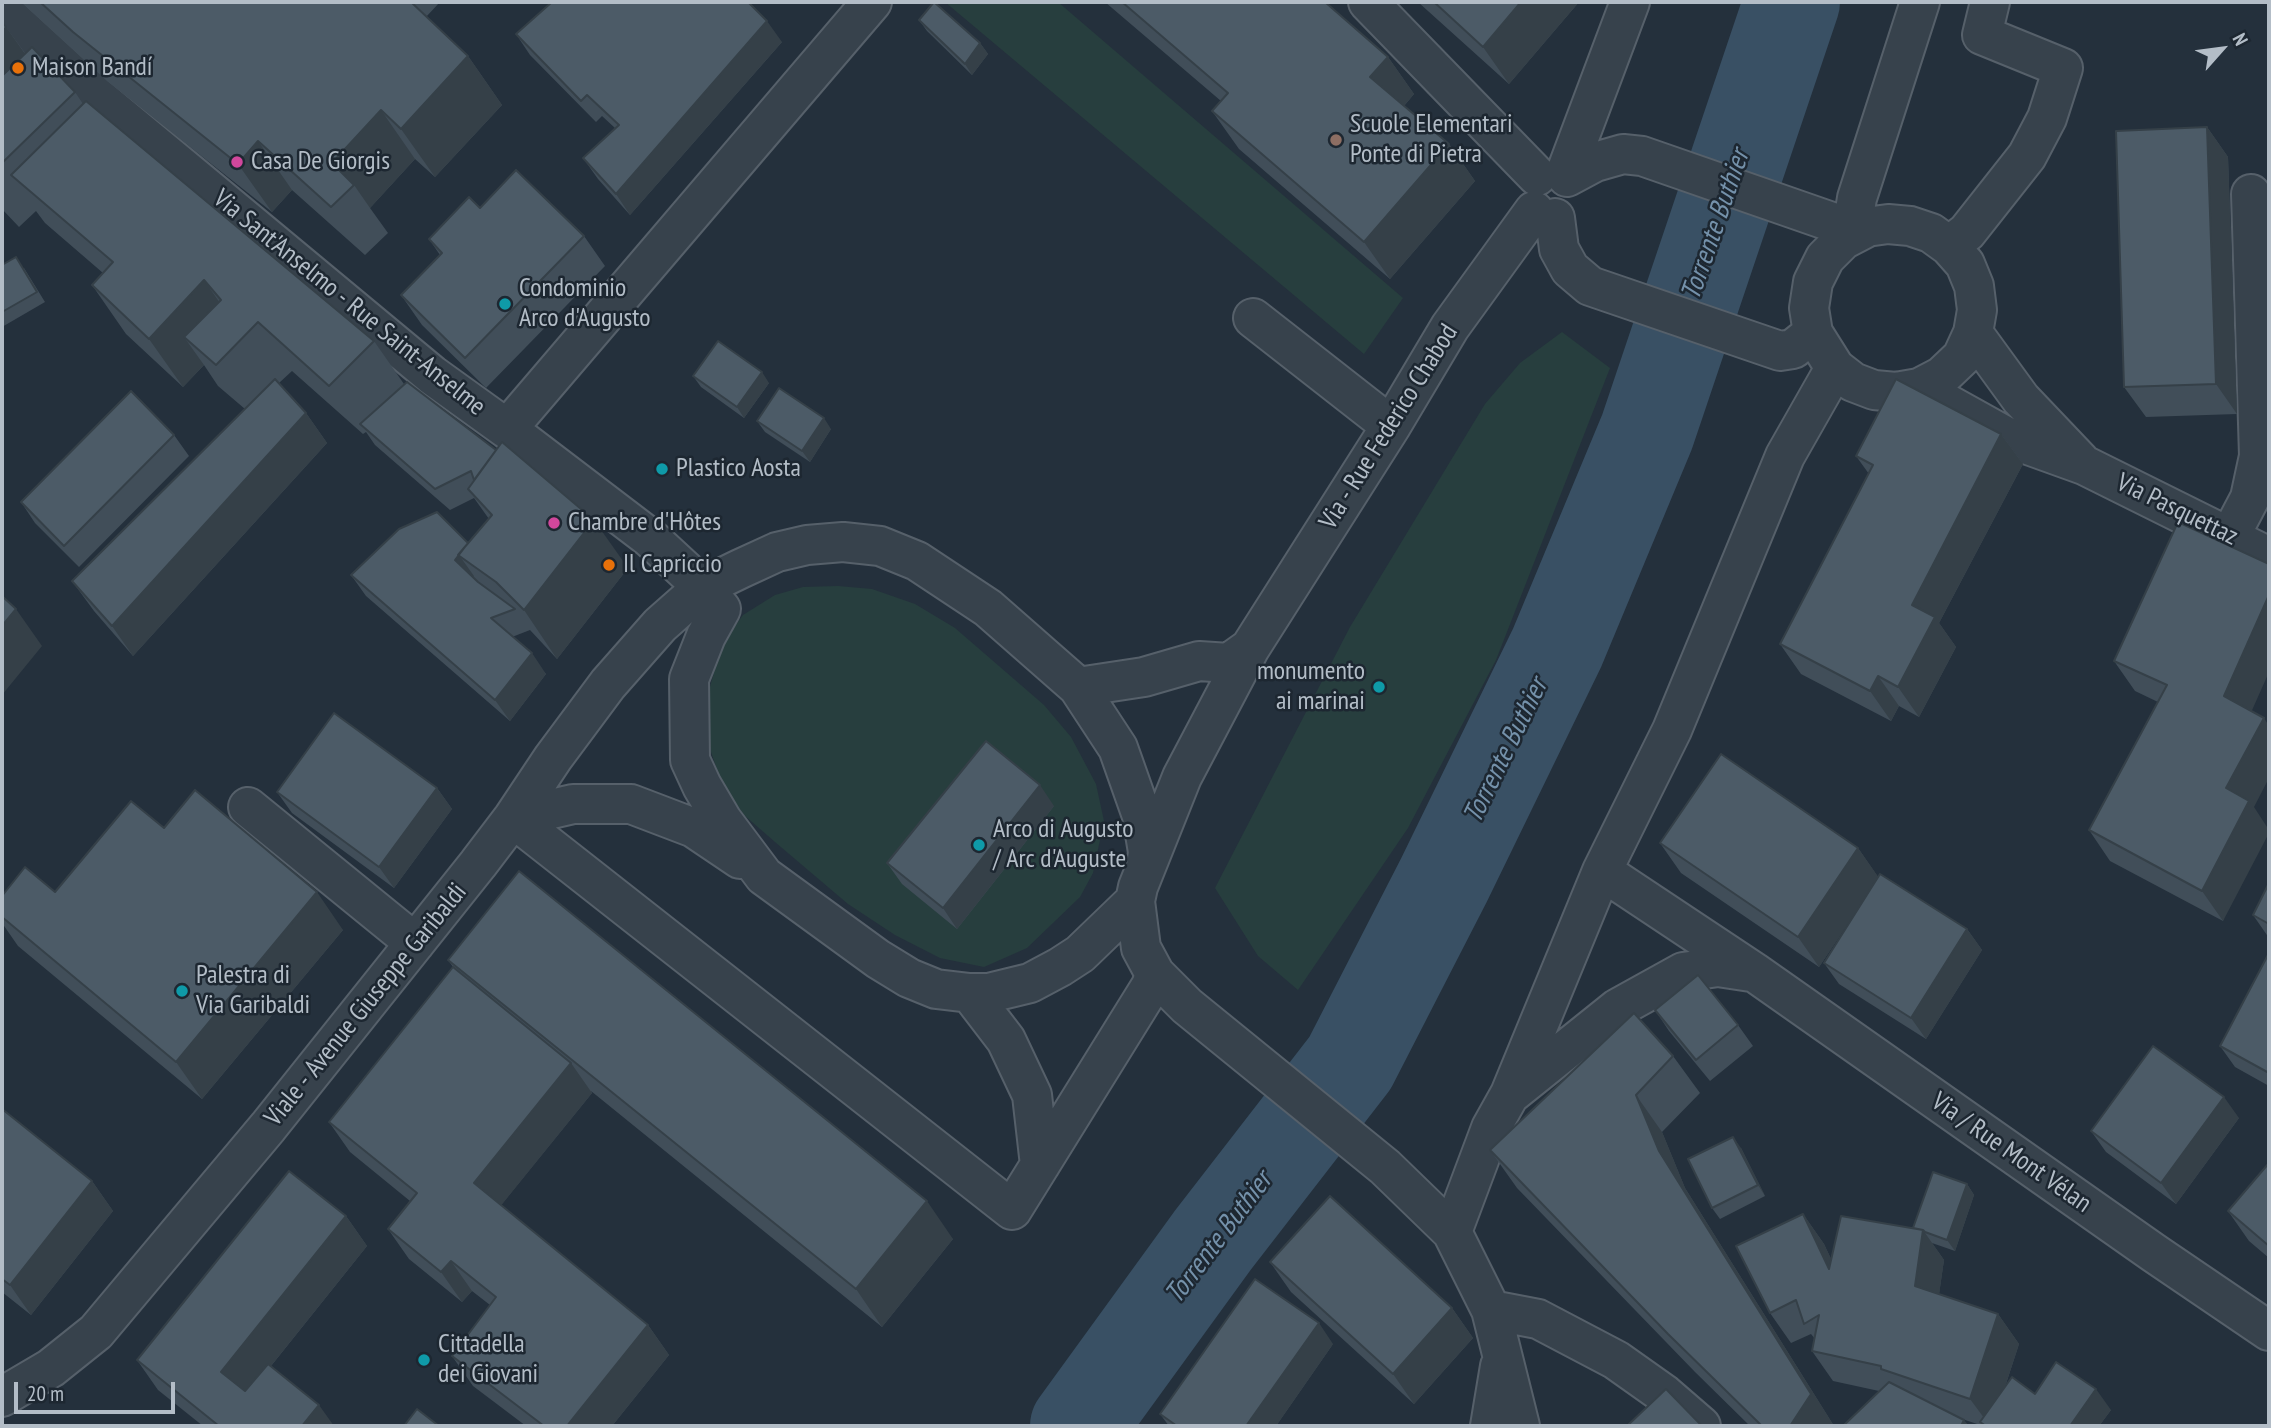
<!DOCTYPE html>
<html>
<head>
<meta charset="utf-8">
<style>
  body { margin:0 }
  #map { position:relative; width:2271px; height:1428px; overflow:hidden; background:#24303c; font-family:"PT Sans Narrow",sans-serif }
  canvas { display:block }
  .frame { position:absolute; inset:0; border:4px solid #b3bdc7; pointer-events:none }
  .north { position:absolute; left:2187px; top:14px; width:70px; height:70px; -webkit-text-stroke:5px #1d2731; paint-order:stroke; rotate:62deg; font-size:19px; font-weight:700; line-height:28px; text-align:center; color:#b3bdc7 }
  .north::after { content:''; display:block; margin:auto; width:24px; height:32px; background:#b3bdc7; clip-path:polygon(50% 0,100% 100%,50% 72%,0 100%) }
  .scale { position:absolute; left:14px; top:1382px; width:161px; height:32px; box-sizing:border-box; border:4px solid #b3bdc7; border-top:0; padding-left:9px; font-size:21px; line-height:24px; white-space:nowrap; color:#b3bdc7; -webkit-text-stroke:5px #1d2731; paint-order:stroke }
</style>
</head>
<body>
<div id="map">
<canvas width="2271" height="1428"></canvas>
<div class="frame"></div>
<div class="north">N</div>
<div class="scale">20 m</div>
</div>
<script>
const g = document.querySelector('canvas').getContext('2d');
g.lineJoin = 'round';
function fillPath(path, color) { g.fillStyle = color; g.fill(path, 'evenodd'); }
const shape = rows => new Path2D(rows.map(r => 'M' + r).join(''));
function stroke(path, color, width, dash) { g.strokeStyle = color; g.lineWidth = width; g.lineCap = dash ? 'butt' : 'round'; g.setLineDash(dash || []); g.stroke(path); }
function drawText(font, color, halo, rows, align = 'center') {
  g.font = font + ' "PT Sans Narrow",sans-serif'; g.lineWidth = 5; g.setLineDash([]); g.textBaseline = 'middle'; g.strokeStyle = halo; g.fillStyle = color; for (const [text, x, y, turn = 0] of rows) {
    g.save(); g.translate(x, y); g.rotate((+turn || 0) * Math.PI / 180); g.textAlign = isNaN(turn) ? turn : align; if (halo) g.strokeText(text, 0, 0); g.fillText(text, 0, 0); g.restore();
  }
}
const green = shape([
  [945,2,1058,2,1403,298,1364,354],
  [1562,332,1610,368,1496,660,1408,828,1298,990,1258,956,1215,888,1350,627,1485,404,1520,363],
  [838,586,872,589,915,604,955,628,1044,705,1071,737,1096,784,1104,821,1093,873,1080,897,1027,948,984,967,940,958,895,935,848,904,775,842,744,815,722,784,710,749,704,708,722,644,743,615,775,595,803,587]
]);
const river = shape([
  [1078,1426,1213,1240,1350,1063,1444,880,1557,648,1647,432,1792,2]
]);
const minor = shape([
  [1368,2,1537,176],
  [2,10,95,95,432,375,507,429,650,538,703,587,721,609,706,636,689,679,690,760,702,786,722,820,764,876,878,959,909,978,936,989,970,993,989,993,1030,983,1060,967,1080,954,1135,901],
  [1565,175,1630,2],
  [1567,177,1595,162,1623,154,1642,156,1852,229,1888,224,1910,226,1931,233,1949,246,1965,264,1974,286,1977,310,1973,333,1962,357,1942,376,1919,388,1896,392,1874,390,1853,382,1835,368,1813,333,1809,308,1813,282,1825,258,1843,240,1866,228],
  [1555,218,1559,249,1570,269,1590,286,1780,351,1793,349,1813,333],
  [1852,229,1857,198,1920,2],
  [1949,246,1967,232,2027,156,2047,118,2063,68,1982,35,1990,2],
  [1253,318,1391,426],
  [1973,333,2021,399,2080,461],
  [1919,388,2009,438,2084,465,2269,557],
  [507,429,872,2],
  [2230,536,2250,498,2259,456,2251,194],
  [1078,687,1144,677,1199,661,1229,663,1250,648],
  [248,807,415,943],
  [513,818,1012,1210,1151,986,1155,974],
  [513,818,573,804,631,804,694,828,740,859],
  [1602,871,1754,972,2154,1253,2269,1331],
  [970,993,1006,1040,1032,1095,1040,1165],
  [1512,1093,1618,1008,1683,972,1718,967,1751,972],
  [1452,1232,1491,1128,1510,1094,1602,871,1672,730,1785,456,1835,368],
  [1491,1310,1538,1319,1616,1360,1664,1394,1701,1426],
  [2,1397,51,1368,96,1332,268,1127,478,864,513,818,553,758,608,684,660,625,703,587,740,569,777,552,807,545,843,542,880,546,917,561,988,608,1078,687,1118,748,1142,816,1148,852,1146,867],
  [1490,1426,1500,1366],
  [1520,1426,1491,1310,1452,1232,1385,1167,1187,1006,1155,974,1141,948,1135,901,1138,887,1182,777,1250,648,1391,426,1450,327,1534,211]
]);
const wall = shape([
  [21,2,440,2,426,17,468,56,502,105,435,177,415,159,370,208,388,233,365,255,292,190,272,212,107,81],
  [1105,2,1325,2,1388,57,1414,94,1404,106,1449,144,1475,181,1390,279,1239,149,1212,111,1221,101],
  [1418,2,1579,2,1509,84],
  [919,20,980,43,988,54,972,75,927,31],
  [2,22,6,27,25,53,75,92,83,104,374,341,404,384,628,568,557,659,530,630,512,637,546,674,510,721,366,596,351,575,468,543,489,519,474,498,450,510,375,445,366,432,363,434,292,371,279,383,306,413,327,443,133,656,94,611,72,581,245,409,218,386,204,365,183,387,126,334,92,285,103,273,45,223,36,211,19,227,2,209],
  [516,34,782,42,630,215,598,179,583,158,615,128,602,116,596,122,530,55],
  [2207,127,2228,157,2237,414,2146,417,2124,387],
  [480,208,584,236,605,266,486,388,422,325,401,295,440,255,429,239],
  [2,265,24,268,45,302,2,327],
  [693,376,769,383,744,418,701,387],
  [757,421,831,429,810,462,765,432],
  [2001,434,2023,464,1939,623,1956,647,1919,717,1899,706,1891,721,1801,674,1780,644,1869,474,1856,456],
  [174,435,189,456,79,567,35,523,21,502],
  [2114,661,2252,711,2254,807,2223,921,2110,861,2089,830,2158,702,2135,691],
  [437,788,452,809,394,888,292,813,277,792],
  [1054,806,957,929,902,884,887,863],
  [164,828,343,930,202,1099,18,946,2,923,2,896,55,892],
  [1660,843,1858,848,1878,877,1967,929,1982,950,1926,1039,1839,984,1824,963,1861,904,1819,967,1681,873],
  [2269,883,2269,938,2253,915],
  [2269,953,2269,1086,2235,1067,2220,1046],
  [448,960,953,1239,882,1327,591,1091,592,1093,501,1205,648,1325,669,1355,612,1426,526,1426,473,1386,452,1356,490,1305,472,1291,462,1302,409,1259,388,1229,410,1201,350,1152,329,1122,453,967],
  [1655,1010,1738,1025,1753,1046,1710,1081,1669,1031],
  [1673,1056,1700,1093,1662,1132,1685,1188,1834,1426,1750,1426,1695,1372,1517,1188,1490,1150],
  [2,1109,92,1181,113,1211,31,1315,2,1292],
  [2239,1118,2176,1204,2106,1152,2091,1131],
  [1741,1148,1765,1196,1720,1219,1712,1208],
  [2269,1163,2269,1258,2249,1241,2228,1211],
  [1967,1184,1974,1195,1955,1251,1932,1243,1944,1260,1939,1294,1998,1314,2019,1344,2005,1387,2111,1410,2099,1426,1983,1426,1879,1391,1833,1381,1812,1351,1815,1339,1811,1334,1791,1343,1770,1313,1803,1214,1824,1244,1831,1259,1913,1228],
  [346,1216,367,1246,271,1366,334,1426,203,1426,158,1390,137,1360],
  [1270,1262,1452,1308,1473,1338,1414,1404,1291,1292],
  [1333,1344,1276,1426,1169,1426,1160,1414]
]);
const shadedWall = shape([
  [1521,2,1579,2,1509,84,1483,47],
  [767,21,782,42,630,215,616,194],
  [6,27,40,75,2,118,2,32],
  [980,43,988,54,972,75,965,64],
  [468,56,502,105,435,177,401,129],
  [1388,57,1414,94,1397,114,1370,77],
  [381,110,415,159,370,208,354,185,332,163],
  [2207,127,2228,157,2237,414,2216,384],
  [258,141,292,190,272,212,238,164],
  [1449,144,1475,181,1390,279,1364,242],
  [204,280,238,329,184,337,204,365,183,387,149,339],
  [762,372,769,383,744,418,737,407],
  [306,413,327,443,133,656,112,626],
  [824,418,831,429,810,462,802,451],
  [2001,434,2023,464,1939,623,1956,647,1919,717,1898,687,1912,605],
  [594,520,628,568,557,659,524,610],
  [459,555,474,576,470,581,455,560],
  [2269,595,2269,672,2245,726,2224,696],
  [16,609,42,646,2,695,2,626],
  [532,653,546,674,510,721,495,700],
  [1878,676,1899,706,1891,721,1870,691],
  [2264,718,2269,726,2269,778,2254,807,2269,830,2269,833,2223,921,2202,891,2226,788],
  [1040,785,1054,806,957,929,943,908],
  [437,788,452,809,394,888,379,867],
  [1858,848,1879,878,1819,967,1798,937],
  [317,892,343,930,202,1099,176,1062],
  [1967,929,1982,950,1926,1039,1911,1018],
  [571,1063,592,1093,495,1213,474,1183],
  [1636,1095,1662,1132,1685,1188,1834,1426,1790,1426,1659,1151],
  [2224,1097,2239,1118,2176,1204,2161,1183],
  [1733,1137,1741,1148,1765,1196,1758,1185],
  [92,1181,113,1211,31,1315,10,1285],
  [1967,1184,1974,1195,1955,1251,1947,1240],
  [927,1201,953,1239,882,1327,856,1289],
  [1803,1214,1824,1244,1850,1299,1829,1269],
  [346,1216,367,1246,242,1402,221,1372],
  [1923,1230,1944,1260,1936,1316,1915,1286],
  [451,1261,472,1291,462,1302,441,1272],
  [1452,1308,1473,1338,1414,1404,1393,1374],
  [1998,1314,2019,1344,1992,1426,1990,1426,1970,1399],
  [1319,1323,1333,1344,1276,1426,1246,1426],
  [648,1325,669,1355,612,1426,567,1426],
  [2096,1389,2111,1410,2099,1426,2070,1426],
  [319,1405,334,1426,302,1426],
  [1964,1420,1969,1426,1961,1426]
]);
const building = shape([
  [40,2,411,2,468,56,401,129,381,110,332,163,354,185,331,207,258,141,238,164,73,32,40,2],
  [552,2,748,2,767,21,616,194,583,158,619,125,587,95,581,101,516,34,552,2],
  [934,2,980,43,965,64,919,20,934,2],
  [1122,2,1325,2,1388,57,1370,77,1449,144,1364,242,1212,111,1228,93,1122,2],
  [1434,2,1521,2,1483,47,1434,2],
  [2,22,6,27,2,32,2,22],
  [32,47,75,92,2,163,2,76,32,47],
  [86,101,374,341,329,386,258,322,216,365,184,337,221,300,204,280,149,339,92,285,113,262,11,175,86,101],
  [2207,127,2216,384,2124,387,2116,131,2207,127],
  [516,170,584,236,465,358,401,295,442,253,429,239,469,197,480,208,516,170],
  [16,257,37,292,2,312,2,265,16,257],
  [718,341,762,372,737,407,693,376,718,341],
  [275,379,306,413,112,626,72,581,275,379],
  [1896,379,2001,434,1912,605,1935,617,1898,687,1878,676,1870,691,1780,644,1873,465,1856,456,1896,379],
  [407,382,496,450,474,480,471,471,435,489,360,424,407,382],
  [779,388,824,418,802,451,757,421,779,388],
  [131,391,174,435,64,546,21,502,131,391],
  [502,442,594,520,524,610,496,582,458,555,492,515,468,489,502,442],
  [437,512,468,543,455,560,478,582,515,609,491,618,532,653,495,700,351,575,399,529,437,512],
  [2178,522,2269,564,2269,595,2224,696,2264,718,2226,788,2249,801,2202,891,2089,830,2167,685,2114,661,2178,522],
  [2,596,16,609,2,626,2,596],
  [334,713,437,788,379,867,277,792,334,713],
  [986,741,1040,785,943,908,887,863,986,741],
  [1721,754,1858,848,1798,937,1660,843,1721,754],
  [195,790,317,892,176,1062,2,917,2,896,25,867,55,892,131,801,164,828,195,790],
  [519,871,927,1201,856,1289,448,960,519,871],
  [1880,874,1967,929,1911,1018,1824,963,1880,874],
  [2269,883,2269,924,2253,915,2269,883],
  [2269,953,2269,1073,2220,1046,2269,953],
  [453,967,571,1063,474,1183,648,1325,567,1426,544,1426,452,1356,496,1297,451,1261,441,1272,388,1229,417,1193,329,1122,453,967],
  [1698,975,1738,1025,1696,1060,1655,1010,1698,975],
  [1634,1013,1673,1056,1636,1095,1659,1151,1811,1394,1790,1426,1762,1426,1668,1334,1490,1150,1634,1013],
  [2153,1046,2224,1097,2161,1183,2091,1131,2153,1046],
  [2,1109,92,1181,10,1285,2,1279,2,1109],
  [1733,1137,1758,1185,1712,1208,1688,1159,1733,1137],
  [2269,1163,2269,1246,2228,1211,2269,1163],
  [289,1171,346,1216,221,1372,245,1391,268,1364,319,1405,302,1426,219,1426,137,1360,289,1171],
  [1933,1172,1967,1184,1947,1240,1925,1232,1923,1230,1913,1228,1933,1172],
  [1330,1196,1452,1308,1393,1374,1270,1262,1330,1196],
  [1803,1214,1829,1269,1841,1216,1923,1230,1915,1286,1998,1314,1970,1399,1881,1369,1881,1366,1812,1351,1819,1315,1804,1324,1796,1300,1770,1313,1736,1246,1803,1214],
  [1255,1279,1319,1323,1246,1426,1177,1426,1160,1414,1255,1279],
  [2056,1362,2096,1389,2070,1426,1986,1426,1980,1422,2012,1377,2035,1394,2056,1362],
  [1889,1382,1964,1420,1961,1426,1843,1426,1889,1382],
  [1666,1389,1702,1426,1627,1426,1666,1389],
  [417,1409,439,1426,404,1426,417,1409]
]);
const markers = [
  [18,68,7,"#e8710a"],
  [1336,140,7,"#8d6e63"],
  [237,162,7,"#d1479c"],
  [505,304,7,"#0f9aa8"],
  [662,469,7,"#0f9aa8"],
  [554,523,7,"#d1479c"],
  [609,565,7,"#e8710a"],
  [1379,687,7,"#0f9aa8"],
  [979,845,7,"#0f9aa8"],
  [182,991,7,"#0f9aa8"],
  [424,1360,7,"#0f9aa8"]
];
const poiNames = [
  ["Maison Bandí",32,68],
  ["Scuole Elementari",1350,125],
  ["Ponte di Pietra",1350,155],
  ["Casa De Giorgis",251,162],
  ["Condominio",519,289],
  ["Arco d'Augusto",519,319],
  ["Plastico Aosta",676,469],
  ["Chambre d'Hôtes",568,523],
  ["Il Capriccio",623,565],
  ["monumento",1365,672,"right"],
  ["ai marinai",1365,702,"right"],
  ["Arco di Augusto",993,830],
  ["/ Arc d'Auguste",993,860],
  ["Palestra di",196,976],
  ["Via Garibaldi",196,1006],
  ["Cittadella",438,1345],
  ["dei Giovani",438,1375]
];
const streetNames = [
  ["Via Sant'Anselmo - Rue Saint-Anselme",349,303,39],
  ["Via - Rue Federico Chabod",1389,427,-58],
  ["Via Pasquettaz",2177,510,26],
  ["Viale - Avenue Giuseppe Garibaldi",366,1005,-51],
  ["Via / Rue Mont Vélan",2011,1153,35]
];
const waterNames = [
  ["Torrente Buthier",1716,225,-71],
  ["Torrente Buthier",1506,751,-64],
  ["Torrente Buthier",1219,1238,-53]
];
fillPath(green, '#273e3e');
stroke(river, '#395064', 96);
stroke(minor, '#56606a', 42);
stroke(minor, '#37424c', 38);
fillPath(wall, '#414e59');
fillPath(shadedWall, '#354048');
fillPath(building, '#4c5b67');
stroke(building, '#354048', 2);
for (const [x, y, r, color] of markers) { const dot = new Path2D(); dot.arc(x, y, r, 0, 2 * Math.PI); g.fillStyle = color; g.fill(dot); stroke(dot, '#1d2731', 2.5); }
drawText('26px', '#b3bdc7', '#1d2731', poiNames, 'left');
drawText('26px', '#b3bdc7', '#1d2731', streetNames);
drawText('italic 28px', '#7491aa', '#1d2731', waterNames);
</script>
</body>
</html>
